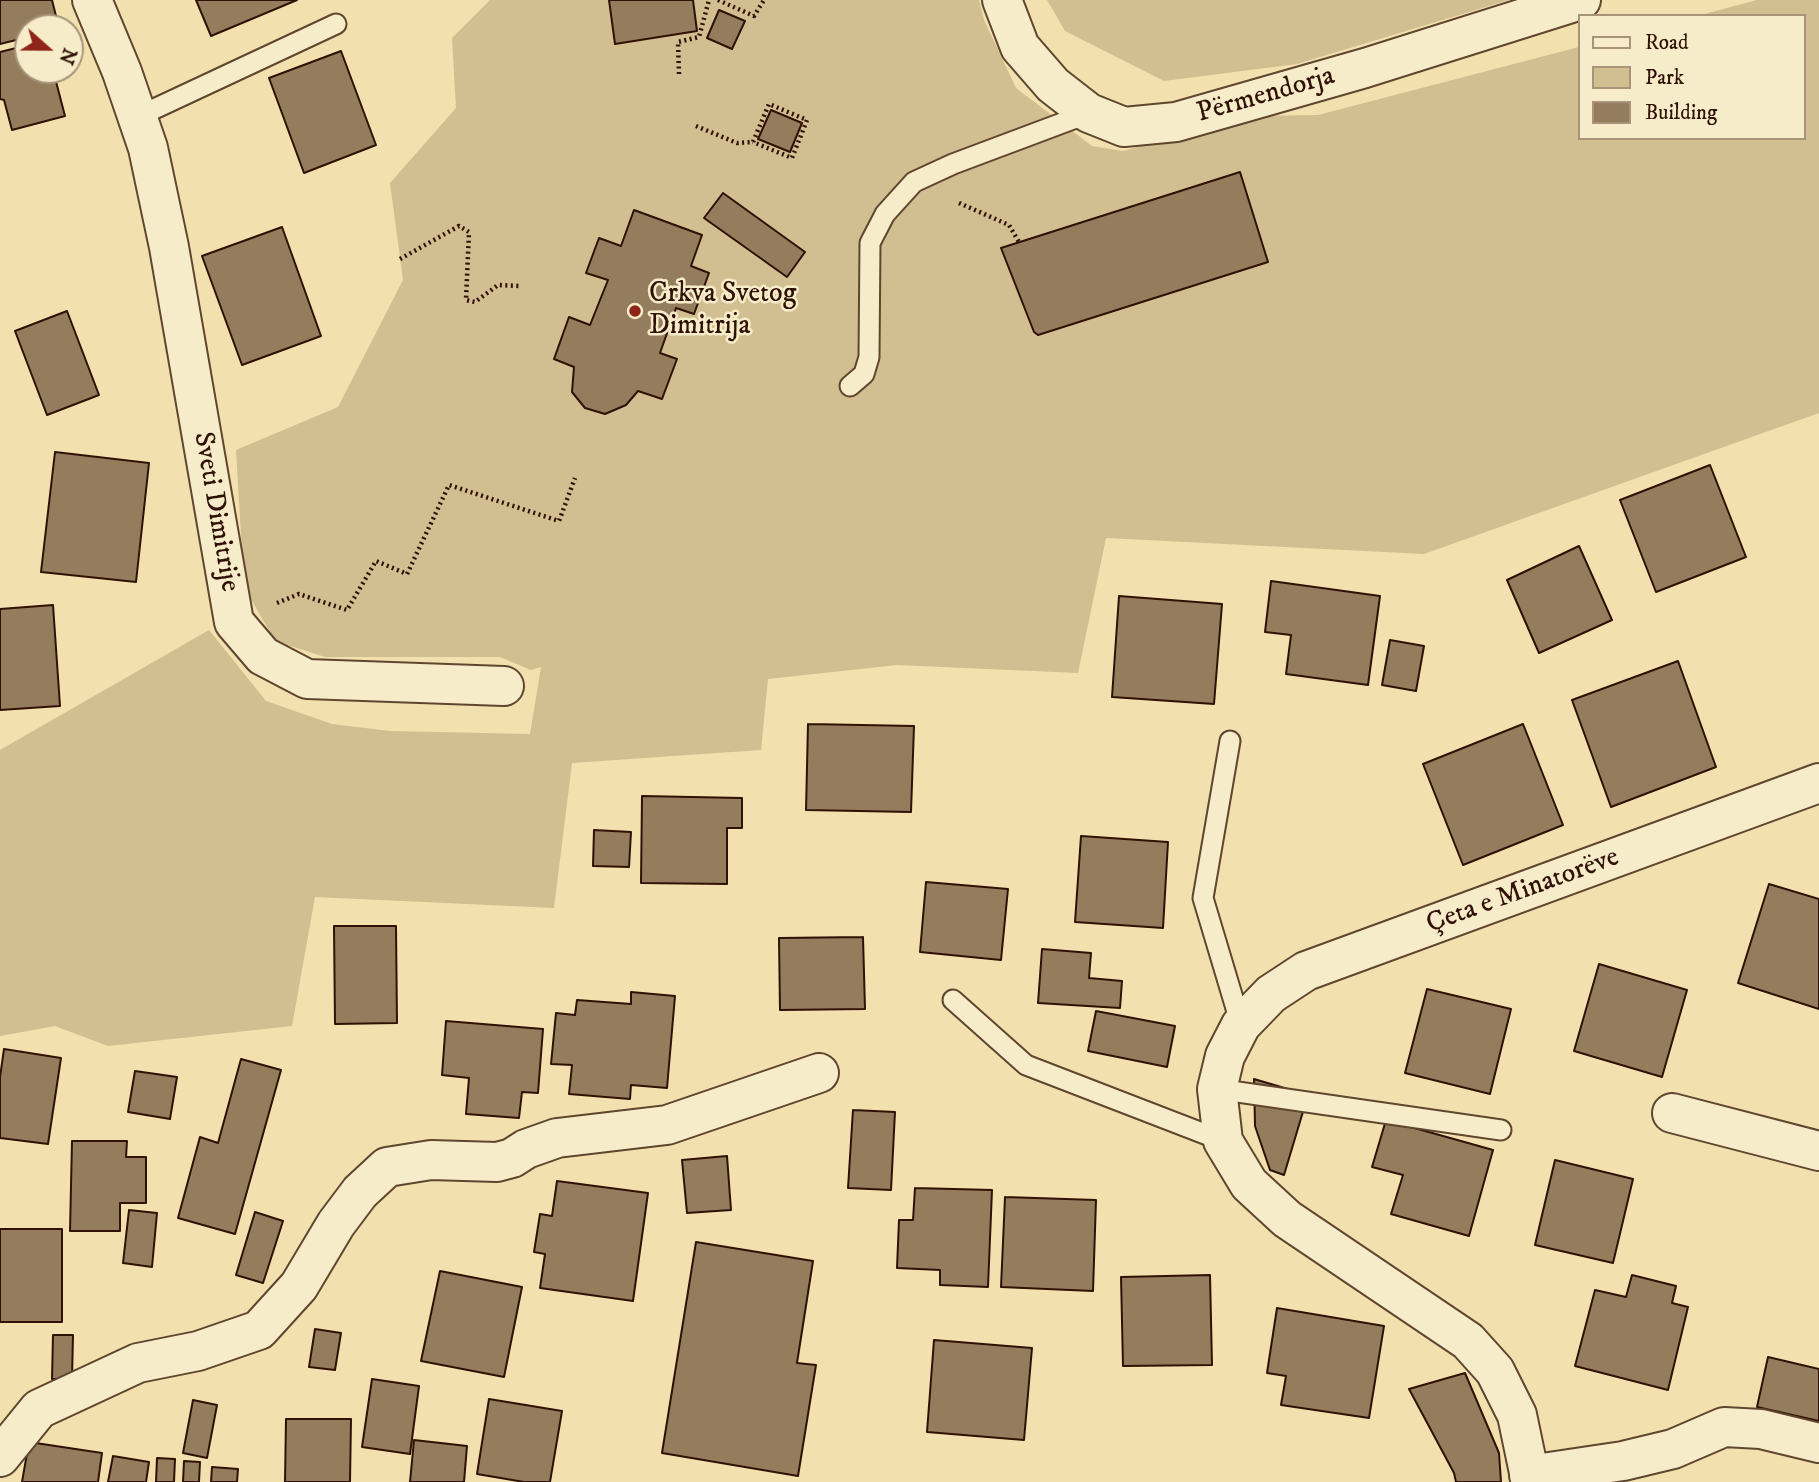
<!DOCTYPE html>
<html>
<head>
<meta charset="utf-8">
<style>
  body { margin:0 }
  #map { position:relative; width:1819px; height:1482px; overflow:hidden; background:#f2e1ae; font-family:"IM FELL DW Pica",serif }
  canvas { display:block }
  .legend { position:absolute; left:1578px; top:14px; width:228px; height:126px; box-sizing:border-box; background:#f7ecca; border:2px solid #a7947b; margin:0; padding:9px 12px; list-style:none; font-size:21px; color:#2f1105 }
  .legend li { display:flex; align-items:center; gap:14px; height:35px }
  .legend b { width:35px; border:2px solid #a7947b }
  .north { position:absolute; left:14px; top:14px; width:70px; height:70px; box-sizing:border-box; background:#f7ecca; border:2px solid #a7947b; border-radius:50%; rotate:111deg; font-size:19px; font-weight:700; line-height:28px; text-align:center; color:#2f1105 }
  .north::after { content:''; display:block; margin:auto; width:24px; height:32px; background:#8f2418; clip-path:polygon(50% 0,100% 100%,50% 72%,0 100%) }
</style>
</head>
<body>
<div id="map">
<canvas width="1819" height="1482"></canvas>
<ul class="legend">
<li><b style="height:9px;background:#f7ecca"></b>Road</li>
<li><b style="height:19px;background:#d1be91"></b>Park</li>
<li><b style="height:19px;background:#947d5d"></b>Building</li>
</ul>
<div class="north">N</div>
</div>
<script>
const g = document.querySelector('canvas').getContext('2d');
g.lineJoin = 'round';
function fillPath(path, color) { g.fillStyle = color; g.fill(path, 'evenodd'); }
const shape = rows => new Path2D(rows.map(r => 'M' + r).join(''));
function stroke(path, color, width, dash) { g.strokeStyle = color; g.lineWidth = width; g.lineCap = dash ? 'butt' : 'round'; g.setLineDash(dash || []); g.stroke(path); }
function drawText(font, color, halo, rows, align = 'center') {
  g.font = font + ' "IM FELL DW Pica",serif'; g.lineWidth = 5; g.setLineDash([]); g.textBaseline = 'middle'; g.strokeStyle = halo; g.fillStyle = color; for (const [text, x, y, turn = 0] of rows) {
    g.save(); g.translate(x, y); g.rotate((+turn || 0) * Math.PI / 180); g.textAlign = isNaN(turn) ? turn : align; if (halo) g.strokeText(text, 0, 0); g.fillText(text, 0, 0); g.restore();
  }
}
const green = shape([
  [490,0,979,0,984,20,1016,88,1092,146,1123,151,1252,116,1318,115,1579,47,1579,138,1803,138,1803,16,1697,16,1757,0,1819,0,1819,413,1424,554,1106,538,1078,673,897,665,768,679,761,750,572,763,554,908,315,897,292,1026,108,1046,55,1026,0,1036,0,750,209,630,266,701,332,724,390,731,530,734,541,667,531,670,500,657,325,657,275,641,244,587,236,450,338,407,403,280,390,183,456,108,452,38],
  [1047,0,1509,0,1297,64,1164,81,1065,31]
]);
const building = shape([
  [0,0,52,0,59,28,28,28,28,37,0,44,0,0],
  [196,0,297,0,211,36,196,0],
  [609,0,693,0,697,31,615,44,609,0],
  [719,10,745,21,732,49,707,38,719,10],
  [28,45,28,70,53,70,65,116,12,130,4,100,0,99,0,52,28,45],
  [341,51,376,145,304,173,269,78,341,51],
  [771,110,802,123,790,152,758,139,771,110],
  [1240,172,1268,262,1038,335,1034,332,1001,248,1240,172],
  [723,193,805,252,787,277,704,218,723,193],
  [634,210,702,235,691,266,709,273,694,314,676,308,660,353,677,359,662,399,638,391,626,405,605,414,585,408,572,392,574,367,554,359,569,317,590,325,608,280,586,273,599,238,621,246,634,210],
  [282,227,321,336,242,365,202,256,282,227],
  [67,311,99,395,47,415,15,331,67,311],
  [55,452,149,463,136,582,41,572,55,452],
  [1710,465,1746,557,1656,592,1620,500,1710,465],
  [1579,546,1612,620,1539,653,1507,580,1579,546],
  [1271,581,1380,596,1368,685,1286,674,1291,635,1265,632,1271,581],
  [1119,596,1222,604,1214,704,1112,697,1119,596],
  [53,605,60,706,0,710,0,609,53,605],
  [1390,640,1424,646,1416,691,1382,685,1390,640],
  [1678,661,1716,767,1611,807,1572,700,1678,661],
  [808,724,914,726,911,812,806,810,808,724],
  [1523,724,1563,825,1463,865,1423,764,1523,724],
  [642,796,742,798,742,828,727,828,727,884,641,883,642,796],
  [594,830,631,832,629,867,593,866,594,830],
  [1081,836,1168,842,1163,928,1075,922,1081,836],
  [926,882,1008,889,1001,960,920,952,926,882],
  [1769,884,1819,899,1819,1009,1738,983,1769,884],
  [334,926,396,926,397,1023,335,1024,334,926],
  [863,937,865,1009,780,1010,779,938,863,937],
  [1042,949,1091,953,1089,978,1122,981,1120,1008,1038,1003,1042,949],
  [1599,964,1687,990,1662,1077,1574,1051,1599,964],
  [1427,989,1511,1009,1490,1094,1405,1073,1427,989],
  [631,992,675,996,667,1088,631,1085,630,1099,569,1094,572,1065,551,1064,556,1013,575,1015,577,1000,631,1004,631,992],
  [1096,1011,1175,1026,1167,1067,1088,1051,1096,1011],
  [446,1021,543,1029,538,1093,522,1092,519,1118,466,1114,469,1078,442,1075,446,1021],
  [4,1049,61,1058,48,1144,0,1138,0,1077,4,1049],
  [241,1059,281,1070,235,1234,178,1218,200,1137,218,1143,241,1059],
  [135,1071,177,1077,170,1119,128,1112,135,1071],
  [1254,1079,1308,1095,1284,1175,1270,1170,1255,1126,1254,1079],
  [853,1110,895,1112,891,1190,848,1188,853,1110],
  [1386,1120,1493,1150,1469,1236,1391,1214,1403,1175,1372,1167,1386,1120],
  [72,1141,127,1141,126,1157,146,1157,146,1203,120,1203,120,1231,70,1231,72,1141],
  [727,1156,731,1210,687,1213,682,1160,727,1156],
  [1555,1160,1633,1179,1613,1263,1535,1245,1555,1160],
  [557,1181,648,1193,633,1301,540,1288,545,1254,534,1252,540,1214,552,1216,557,1181],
  [915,1188,992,1190,988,1287,940,1285,940,1270,897,1268,899,1220,913,1220,915,1188],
  [1005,1197,1096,1200,1093,1291,1001,1287,1005,1197],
  [129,1210,157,1213,152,1267,123,1263,129,1210],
  [255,1212,283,1221,263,1283,236,1275,255,1212],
  [0,1229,62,1229,62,1322,0,1322,0,1229],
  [696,1242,813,1261,797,1363,816,1365,798,1476,662,1453,696,1242],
  [440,1271,522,1287,504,1377,421,1361,440,1271],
  [1210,1275,1212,1365,1123,1366,1121,1277,1210,1275],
  [1632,1275,1676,1286,1672,1303,1688,1307,1668,1390,1575,1366,1595,1290,1626,1297,1632,1275],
  [1277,1308,1384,1326,1369,1418,1281,1405,1286,1376,1267,1373,1277,1308],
  [315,1329,341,1333,335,1370,309,1367,315,1329],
  [53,1335,73,1335,72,1379,52,1379,53,1335],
  [934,1340,1032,1348,1024,1440,927,1432,934,1340],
  [1768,1357,1819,1369,1819,1421,1757,1407,1768,1357],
  [1465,1373,1499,1453,1501,1482,1456,1482,1454,1473,1409,1389,1465,1373],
  [372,1379,419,1386,410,1454,362,1447,372,1379],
  [489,1399,562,1411,550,1482,524,1482,477,1474,489,1399],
  [193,1400,217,1405,207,1458,183,1453,193,1400],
  [286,1419,351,1419,350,1482,285,1482,286,1419],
  [414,1440,467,1446,464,1482,410,1482,414,1440],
  [29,1442,102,1453,98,1482,22,1482,29,1442],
  [113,1456,149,1462,146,1482,108,1482,113,1456],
  [157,1458,175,1459,174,1482,156,1482,157,1458],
  [184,1461,200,1462,199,1482,183,1482,184,1461],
  [212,1467,238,1469,237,1482,211,1482,212,1467]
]);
const path = shape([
  [718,0,754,16,764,0],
  [679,74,678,42,699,37,709,0],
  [696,126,737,143,753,142,769,104,807,120,792,158,753,142],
  [959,203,1009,225,1019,242],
  [400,259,459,226,469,232,466,300,475,302,498,285,520,286],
  [277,603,299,594,347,610,376,561,407,574,449,485,559,521,575,478]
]);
const lane = shape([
  [137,117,336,24],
  [850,386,864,374,869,357,870,243,885,214,914,182,953,164,1089,113],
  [1230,741,1203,898,1241,1025],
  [953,1000,1026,1065,1223,1141],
  [1217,1089,1501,1130]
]);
const street = shape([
  [92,0,122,72,148,148,169,247,234,622,263,656,307,679,504,686],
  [1002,0,1020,47,1053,85,1089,113,1124,127,1176,122,1365,68,1581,0],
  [1672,1113,1819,1151],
  [0,1457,39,1409,138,1363,198,1351,259,1330,299,1286,336,1224,360,1192,387,1167,431,1160,497,1162,512,1158,526,1149,557,1138,667,1125,819,1073],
  [1529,1475,1623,1461,1673,1449,1724,1427,1761,1429,1819,1443],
  [1531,1482,1517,1415,1495,1371,1468,1341,1287,1219,1249,1184,1223,1141,1217,1089,1225,1056,1241,1025,1271,994,1306,971,1819,783]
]);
const markers = [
  [635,311,7,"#8f2418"]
];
const streetNames = [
  ["Përmendorja",1266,96,-16],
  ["Sveti Dimitrije",215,512,80],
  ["Çeta e Minatorëve",1523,892,-20]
];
const poiNames = [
  ["Crkva Svetog",649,295],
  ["Dimitrija",649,327]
];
fillPath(green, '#d1be91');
fillPath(building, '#947d5d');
stroke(building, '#2f1105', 2);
stroke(lane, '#60452f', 23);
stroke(street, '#60452f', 42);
stroke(path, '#2f1105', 4.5, [2, 3.5]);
stroke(lane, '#f7ecca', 19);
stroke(street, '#f7ecca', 38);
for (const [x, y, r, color] of markers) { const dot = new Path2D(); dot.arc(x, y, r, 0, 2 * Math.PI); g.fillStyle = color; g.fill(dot); stroke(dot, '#f7ecca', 2.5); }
drawText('28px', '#2f1105', '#f7ecca', streetNames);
drawText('28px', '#2f1105', '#f7ecca', poiNames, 'left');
</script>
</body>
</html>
